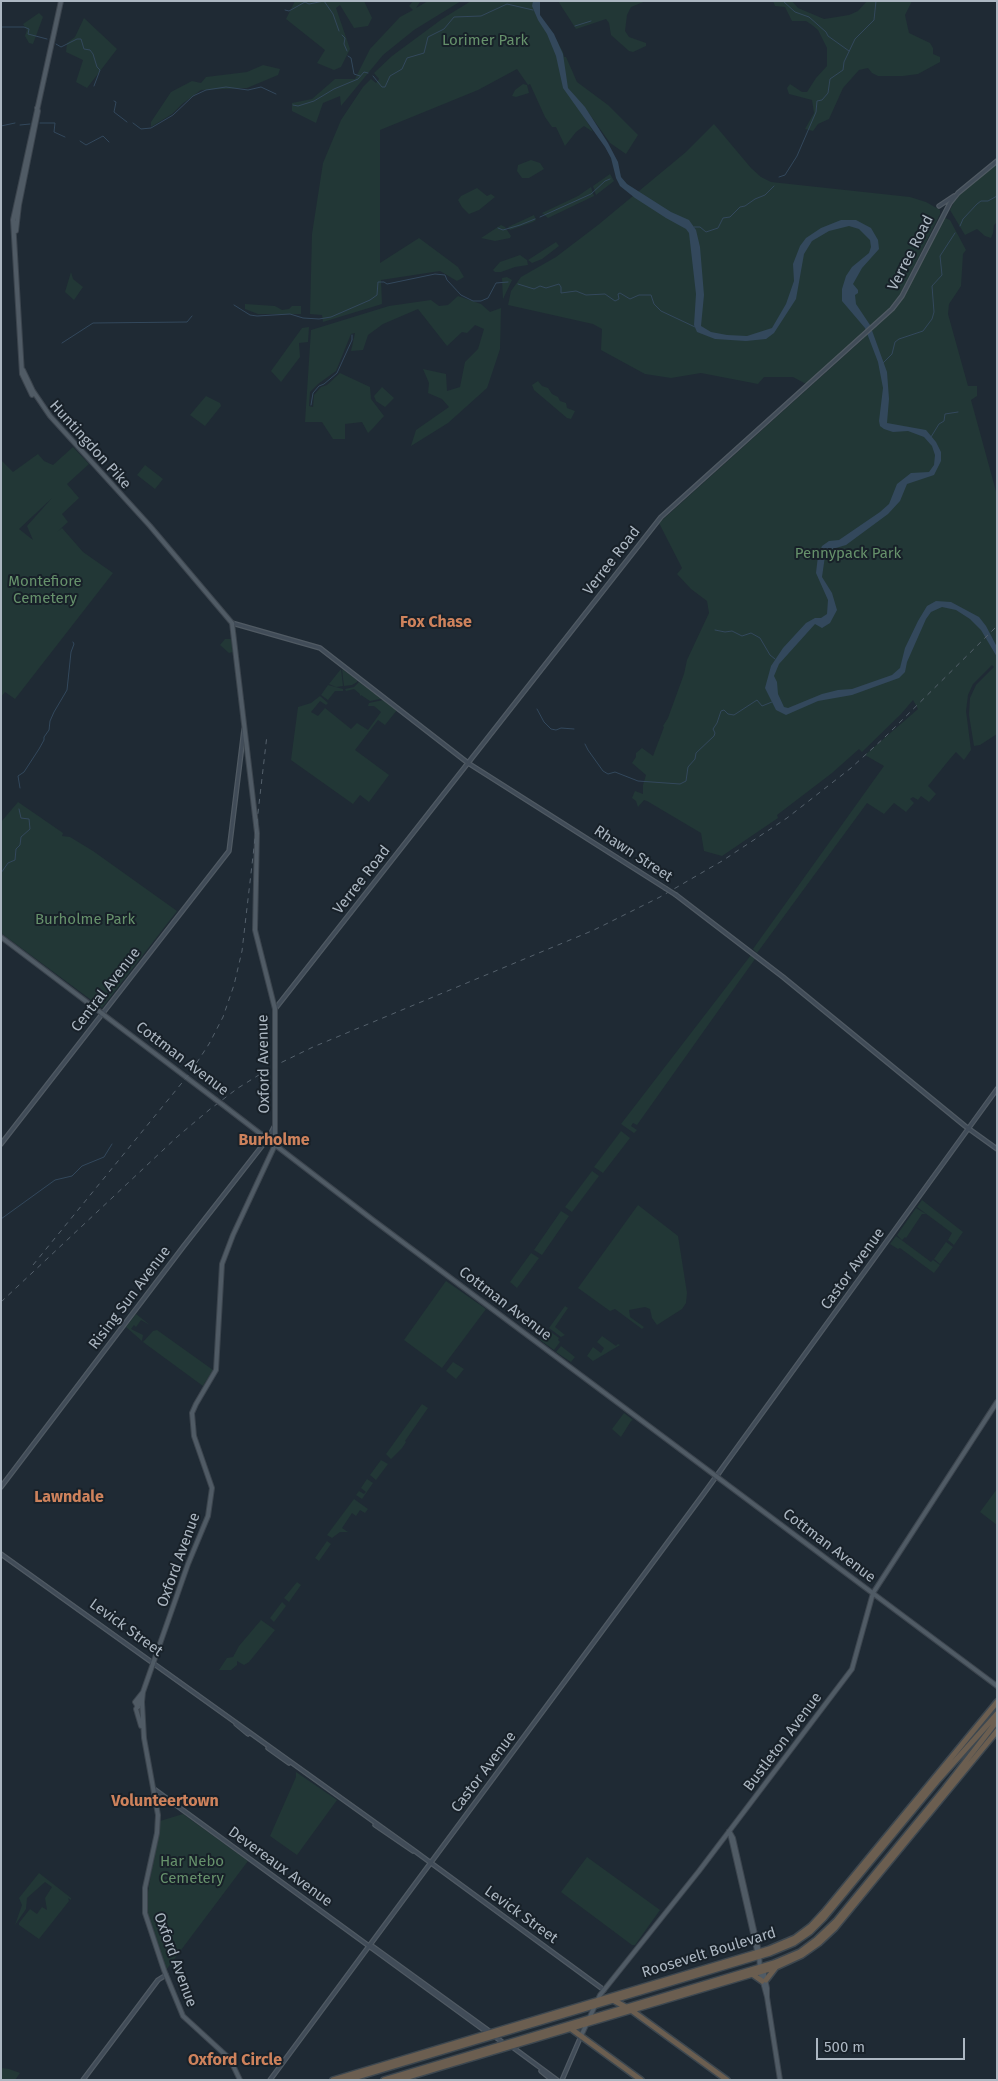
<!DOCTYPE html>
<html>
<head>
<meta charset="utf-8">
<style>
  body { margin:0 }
  #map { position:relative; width:998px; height:2081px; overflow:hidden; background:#1f2a34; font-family:"Fira Sans",sans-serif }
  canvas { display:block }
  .frame { position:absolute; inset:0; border:2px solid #acb7c2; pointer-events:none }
  .scale { position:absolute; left:816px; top:2038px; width:149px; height:22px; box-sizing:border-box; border:2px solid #acb7c2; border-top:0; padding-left:6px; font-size:15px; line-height:18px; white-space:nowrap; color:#acb7c2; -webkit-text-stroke:4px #182129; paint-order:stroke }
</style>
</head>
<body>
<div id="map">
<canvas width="998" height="2081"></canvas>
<div class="frame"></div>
<div class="scale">500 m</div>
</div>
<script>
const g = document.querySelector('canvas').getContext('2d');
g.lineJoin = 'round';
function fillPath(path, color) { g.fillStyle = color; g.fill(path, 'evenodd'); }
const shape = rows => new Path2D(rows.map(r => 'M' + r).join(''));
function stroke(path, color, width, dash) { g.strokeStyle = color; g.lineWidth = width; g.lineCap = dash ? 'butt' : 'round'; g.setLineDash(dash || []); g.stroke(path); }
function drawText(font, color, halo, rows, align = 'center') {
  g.font = font + ' "Fira Sans",sans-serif'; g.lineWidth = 4; g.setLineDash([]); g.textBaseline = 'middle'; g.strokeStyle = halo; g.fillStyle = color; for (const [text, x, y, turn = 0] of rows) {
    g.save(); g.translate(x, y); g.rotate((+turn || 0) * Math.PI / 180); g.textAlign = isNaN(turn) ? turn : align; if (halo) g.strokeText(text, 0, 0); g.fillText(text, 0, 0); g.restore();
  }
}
const green = shape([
  [295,1,364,1,372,18,368,26,354,28,340,5,336,8,350,49,341,67,334,70,317,63,325,50,286,19],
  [413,1,420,2,416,8,428,1,461,1,414,30,383,55,341,106,340,96,323,103,316,123,292,111,292,103,312,99,335,79,355,79,370,49,400,17,413,10,409,6],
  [471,1,535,1,533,8,552,32,563,52,564,57,566,57,577,82,608,105,638,135,626,154,610,143,583,105,586,120,593,132,584,126,576,132,565,146,556,127,552,127,545,117,530,84,528,85,517,69,478,90,380,130,380,263,419,238,458,267,464,277,457,281,440,271,381,280,382,304,323,322,322,315,310,314,312,234,323,163,341,120,363,87,371,79,376,83,379,79,374,73,392,56,442,19],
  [558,1,646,1,631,7,627,15,625,31,629,37,646,43,646,46,633,52,629,51,611,35,609,23,606,19,576,29],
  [773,1,792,1,798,8,824,19,849,15,858,11,867,1,912,1,905,15,909,33,930,43,933,48,933,54,940,57,940,62,918,74,903,76,878,76,872,73,868,68,859,70,843,88,829,119,818,124,813,131,805,129,814,113,812,100,789,94,787,88,790,84,802,92,807,92,816,78,827,66,827,48,818,30,812,25,806,21,792,21,785,7,775,6],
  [39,13,43,17,33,44,29,43,25,36,27,30,23,24],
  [84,18,117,49,87,88,76,82,83,60,66,52,67,43,75,37],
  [263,65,280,69,278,75,247,88,201,90,182,104,172,114,151,127,151,122,171,92,192,81,201,83,206,77,247,72],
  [523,84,527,85,529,93,516,97,512,96,515,90],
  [714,124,751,168,761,177,771,182,910,197,926,202,940,210,940,214,902,291,892,306,875,322,877,326,893,311,904,297,943,220,945,218,950,220,966,250,963,254,961,286,949,304,948,314,968,386,977,386,977,396,971,400,997,495,997,734,980,745,974,746,969,715,970,698,976,685,994,667,992,665,973,684,968,695,966,711,971,750,964,760,956,752,949,760,928,786,936,794,929,802,921,796,918,800,913,797,910,799,914,803,906,812,894,803,884,814,867,803,757,953,753,949,884,766,865,755,918,709,913,700,901,714,862,752,859,749,832,773,777,815,778,818,722,856,704,851,701,833,647,801,644,800,638,807,636,801,632,798,635,791,643,794,643,785,646,775,632,763,636,757,636,753,642,748,653,756,664,727,663,726,668,718,684,674,687,660,709,613,707,601,691,589,677,574,682,568,659,523,863,339,862,335,806,384,793,377,764,377,758,384,701,373,671,378,645,374,601,350,602,329,593,324,508,305,511,291,521,277,556,257,598,225,686,152],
  [531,160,540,163,544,169,529,178,522,178,517,171,518,165],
  [997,163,997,222,994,225,993,233,991,238,985,236,977,229,965,235,950,210,954,202,963,190],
  [610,174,614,181,596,195,593,186],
  [591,187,594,196,548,218,542,213,578,196],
  [477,188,487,196,491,194,495,197,479,210,469,214,462,207,458,200,461,196],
  [534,215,536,220,533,222,510,230,508,227],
  [501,225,505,227,511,236,510,238,495,241,481,238],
  [556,242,559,246,542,259,532,263,528,260],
  [520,255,527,260,528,265,515,267,501,272,495,272,493,270,500,262],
  [71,272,73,279,83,287,74,300,65,292],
  [507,277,512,280,503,299,502,278],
  [458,296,481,304,490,312,501,308,500,349,487,388,448,423,411,446,416,430,449,407,442,399,428,393,429,383,423,369,446,374,447,391,460,387,465,362,478,349,484,329,475,325,467,333,462,332,447,346,418,309,383,324,368,335,363,350,351,351,355,333,351,334,336,371,318,384,310,392,309,406,313,407,314,395,321,387,327,385,340,373,370,387,371,399,384,416,374,427,368,433,362,422,345,424,345,439,333,439,322,422,305,422,311,330,389,306,431,300,439,306,448,305],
  [245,304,275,306,282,310,289,309,292,306,301,306,301,314,258,314,245,309],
  [309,327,308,342,299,343,300,357,281,382,271,371,302,328],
  [538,381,542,386,548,388,552,394,558,397,560,401,566,403,567,408,575,411,571,419,567,418,534,390,532,385],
  [382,387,394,398,385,407,376,401,374,396],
  [206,396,220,403,221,406,205,426,190,415],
  [73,447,89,464,67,484,79,498,62,514,68,522,57,532,62,528,83,552,113,573,15,699,5,692,1,697,1,460,13,472,38,454,44,461,53,465],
  [52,498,27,526,33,540,19,529],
  [145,465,163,479,155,489,137,475],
  [225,639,231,639,233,652,229,653,220,645],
  [341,669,343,686,336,687,329,684],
  [342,669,357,680,357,682,352,685,344,686],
  [359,682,381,698,380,699,370,701,361,695,360,696,360,694,354,689,346,691,345,689,354,687],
  [328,685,343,689,343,691,335,691,328,700,321,695],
  [320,696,328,703,326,705,320,701,311,712,318,716,325,708,351,729,357,723,368,730,381,712,374,706,368,706,369,703,383,700,397,710,385,725,378,720,355,750,389,775,369,802,360,795,353,804,291,760,298,707,311,703],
  [18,802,63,833,62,836,70,837,93,851,177,911,102,1008,1,933,1,822],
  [751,955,755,959,637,1125,633,1123,631,1126,637,1130,634,1133,621,1124],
  [621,1131,630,1138,603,1173,594,1167],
  [592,1171,599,1176,572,1212,565,1207],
  [922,1200,963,1232,954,1245,948,1240,952,1233,917,1207],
  [638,1205,678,1236,687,1293,686,1303,682,1309,657,1325,652,1318,650,1309,645,1307,629,1310,630,1317,644,1327,642,1329,615,1309,610,1311,578,1288],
  [916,1208,926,1214,922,1214,906,1238,905,1237,902,1240,897,1235],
  [561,1211,569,1216,542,1255,534,1250],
  [896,1236,931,1262,933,1260,940,1265,934,1273,900,1248,898,1249,890,1244],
  [946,1242,953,1247,940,1264,934,1259],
  [531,1253,539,1258,517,1288,510,1282],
  [446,1281,486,1309,442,1368,404,1340],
  [565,1306,568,1308,555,1327,565,1335,561,1337,549,1328],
  [136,1314,150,1325,141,1320,136,1327,134,1325,131,1329,143,1335,142,1341,126,1327],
  [157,1330,213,1370,203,1386,143,1342,153,1331],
  [548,1330,559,1338,558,1340,560,1342,554,1350,540,1340],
  [602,1336,616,1346,618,1344,620,1345,593,1361,587,1356,593,1347,601,1353,604,1348,597,1342],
  [561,1346,575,1357,571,1362,556,1352],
  [453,1362,464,1369,456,1379,446,1371],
  [422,1404,428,1408,405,1441,406,1442,402,1448,391,1459,386,1454],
  [624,1413,633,1420,631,1421,621,1437,612,1429],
  [381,1460,388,1464,376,1480,370,1475],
  [367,1479,373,1483,362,1499,356,1495,359,1491,364,1494,366,1492,361,1488],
  [997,1489,997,1525,980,1512],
  [354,1499,368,1509,365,1513,360,1510,356,1516,352,1513,342,1528,348,1532,340,1532,332,1538,327,1535],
  [327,1541,331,1544,319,1561,315,1558],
  [297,1582,301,1585,289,1602,284,1598],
  [282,1602,286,1606,274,1622,270,1618],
  [261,1620,275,1630,249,1662,244,1665,237,1661,237,1665,231,1670,219,1670,227,1658,233,1657,239,1646],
  [296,1772,337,1800,297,1855,270,1836,296,1777],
  [183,1814,248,1861,166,1970,147,1913,148,1892,160,1821],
  [587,1857,660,1910,635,1945,632,1945,561,1892],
  [39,1873,71,1898,71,1900,68,1898,69,1901,39,1939,19,1925,19,1923,30,1909,37,1914,42,1907,47,1910,45,1898,52,1887,45,1882,27,1898,26,1909,15,1925,22,1905,19,1898],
  [1,2068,9,2069,20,2073,15,2080,1,2080]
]);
const water = shape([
  [533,1,540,1,540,15,554,34,563,54,568,88,585,107,608,143,618,162,621,177,627,184,671,212,689,220,696,230,700,247,704,295,701,326,711,332,727,335,747,336,772,328,786,304,794,281,793,264,800,246,806,238,821,228,841,220,856,220,871,228,878,240,879,249,862,268,853,284,858,290,858,293,855,295,856,304,870,325,887,372,889,399,887,423,926,430,936,442,941,452,941,461,934,475,907,484,900,501,888,514,846,545,829,550,825,556,822,577,832,593,837,610,830,623,822,628,815,624,779,664,774,676,777,682,778,694,784,707,788,708,822,694,838,690,852,689,892,675,900,668,905,648,918,621,927,606,936,601,951,602,979,617,986,626,997,647,997,657,981,630,970,619,956,610,942,607,931,612,926,619,907,662,905,672,899,678,852,695,818,701,786,715,776,710,765,688,771,666,783,648,806,623,815,618,821,618,827,614,828,600,816,573,818,556,822,546,829,541,839,540,880,512,889,504,897,484,911,473,929,472,934,465,935,455,932,446,924,437,908,431,893,432,884,429,880,426,879,421,883,388,878,362,865,328,842,301,842,289,846,276,852,267,869,253,871,247,870,240,859,229,849,226,829,231,812,241,804,254,796,299,774,333,766,339,746,341,715,339,697,332,694,325,696,294,689,233,686,229,666,218,635,198,620,186,616,178,611,158,605,147,563,88,556,56,547,34,538,20,532,6]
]);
const stream = shape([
  [783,1,795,12,809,17,826,32,828,36,849,51],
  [285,10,289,11,305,2,309,4,324,1,333,14,339,31],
  [575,26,591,21],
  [1,27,24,27,29,29,28,34,47,39],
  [342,35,345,38,344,44,347,51],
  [56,44,61,47,77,39,81,39,84,49,90,50,93,54,97,67,100,70,94,86],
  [348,56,351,58,354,74,360,76],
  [373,76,382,87,385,87,390,76,402,69,407,58,424,53,428,37,444,29,454,17,481,16,507,4,533,10],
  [114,101,116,102,114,112,127,122],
  [293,105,298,106,314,101,334,89,358,79,364,72,368,73],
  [40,123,55,123,54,132,65,137],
  [133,123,141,129,151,128,173,115,193,96,206,90,226,87,248,90,261,87,276,94],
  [20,125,30,124],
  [1,126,15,123],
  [80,141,86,145,103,136,109,142],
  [779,177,785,175,797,156,816,112,817,101,822,100,828,93,830,79,843,70,844,62,855,39,874,20,876,1],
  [540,217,591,194,605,181,610,179],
  [960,226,963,219,977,204,981,201,988,201,997,196],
  [694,227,700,227,706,232,718,228,723,218,730,217,740,207,745,206,755,199,765,195,774,186],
  [498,228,503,230,520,225,535,219],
  [518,284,534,289,540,286,546,288,559,284,561,287,561,293,576,291,586,295,605,294,615,301,619,299,618,294,620,293,630,299,639,295,651,295,654,304,661,311,695,327],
  [234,305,250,315,257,316,290,314,303,318,319,319,331,317,370,300,377,295,378,282,384,282,387,284,435,274,445,275,447,280,461,295,473,301,481,301,488,298,496,283,508,282],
  [62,343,93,323,187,322,192,316],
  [883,363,892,354,895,342,899,339,923,331,932,319,934,312,932,286,942,275,940,256,955,233],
  [311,405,313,393,319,386,324,384,337,373,352,340,352,335],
  [931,437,939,424,944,421,945,414,958,412],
  [715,630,725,632,732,631,742,636,751,633,760,638,770,655,775,659],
  [537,709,544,722,551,729,556,730,561,728,574,729],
  [585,744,588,750,603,771,608,774,615,772,638,781,680,784,686,781,688,767,695,759,696,753,714,736,715,733,713,729,717,723,721,711,724,710,728,714,734,715,757,700,762,706,772,702],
  [20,788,18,776,24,772,39,749,44,740,44,737,49,730,50,721,54,712,67,690,71,652,74,644,73,642],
  [1,873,8,863,15,860,16,849,20,845,21,837,30,829,29,819,21,818,19,809],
  [1,1219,55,1180,72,1176,82,1166,104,1157,112,1144]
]);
const secondary = shape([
  [939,206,954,196],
  [232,623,320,648,468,763,665,888],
  [676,895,783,977,965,1126,997,1149],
  [275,1009,661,517,892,309,902,296,950,203,958,193,997,161],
  [1,1144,229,851,244,729],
  [717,1476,726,1463],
  [1,1487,183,1247,269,1137,274,1127],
  [1,1554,412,1849,604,1990],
  [236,1724,248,1734],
  [268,1748,289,1763],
  [154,1789,488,2033],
  [375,1825,413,1851],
  [372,1946,492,2033],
  [494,2036,505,2044],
  [511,2046,557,2080],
  [541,2071,552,2080],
  [83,2080,158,1980,166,1975],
  [270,2080,702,1496,997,1089],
  [562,2080,581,2036]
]);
const primary = shape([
  [16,231,19,205,38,111,37,108],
  [23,370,33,391,50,416,150,526,232,623,257,833,255,930,275,1009,275,1061],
  [32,395,22,374,13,220,61,1],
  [1,937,215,1099],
  [223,1105,373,1220,997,1686],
  [138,1707,135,1702,143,1692],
  [141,1726,136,1709,141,1700],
  [729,1831,733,1838,759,1952,760,1971,767,1997],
  [730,1833,758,1955],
  [763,1969,767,1988,767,1997,780,2080],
  [581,2036,600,1995,699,1871,852,1669,873,1593,997,1402],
  [240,2080,230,2059,183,2016,164,1970,145,1913,145,1888,157,1833,158,1815,144,1738,142,1702,143,1692,188,1564,208,1516,212,1488,194,1436,192,1413,196,1404,216,1370,222,1264,233,1235,275,1145,275,1068]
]);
const highway = shape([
  [752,1974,762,1981],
  [766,1980,776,1967],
  [613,2000,631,2010,727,2080],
  [570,2028,641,2080],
  [333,2080,769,1949,795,1938,811,1926,824,1912,997,1702],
  [347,2080,770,1953,794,1943,810,1932,824,1918,939,1779,997,1714],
  [384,2080,774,1963,800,1952,816,1940,836,1921,945,1788,997,1721],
  [398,2080,776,1967,802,1955,819,1943,835,1928,997,1731]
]);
const rail = shape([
  [33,1265,190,1073,209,1044,223,1017,234,985,242,951,267,735],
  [1,1302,177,1137,209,1110,238,1088,270,1068,313,1047,594,930,660,897,722,861,787,818,851,768,885,737,997,626]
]);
const secondaryBridge = shape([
  [665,888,676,895]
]);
const primaryBridge = shape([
  [275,1061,275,1068],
  [215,1099,223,1105]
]);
const parkNames = [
  ["Lorimer Park",485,41],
  ["Pennypack Park",848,554],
  ["Montefiore",45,582],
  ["Cemetery",45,599],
  ["Burholme Park",85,920],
  ["Har Nebo",192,1862],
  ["Cemetery",192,1879]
];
const streetNames = [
  ["Verree Road",911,253,-63],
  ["Huntingdon Pike",90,445,48],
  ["Verree Road",612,561,-52],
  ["Rhawn Street",633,854,33],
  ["Verree Road",362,880,-52],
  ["Central Avenue",106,990,-52],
  ["Cottman Avenue",182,1059,37],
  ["Oxford Avenue",264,1064,-91],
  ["Castor Avenue",853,1269,-54],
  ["Rising Sun Avenue",130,1298,-53],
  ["Cottman Avenue",505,1304,37],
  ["Cottman Avenue",829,1546,37],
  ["Oxford Avenue",179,1560,-70],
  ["Levick Street",126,1628,36],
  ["Bustleton Avenue",783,1742,-53],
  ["Castor Avenue",484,1772,-53],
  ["Devereaux Avenue",280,1867,36],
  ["Levick Street",521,1915,36],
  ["Roosevelt Boulevard",709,1953,-17],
  ["Oxford Avenue",175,1960,70]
];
const neighbourhoodNames = [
  ["Fox Chase",436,623],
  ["Burholme",274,1141],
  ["Lawndale",69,1498],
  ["Volunteertown",165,1802],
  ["Oxford Circle",235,2061]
];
fillPath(green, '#223736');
fillPath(water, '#33485c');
stroke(stream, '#33485c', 1);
stroke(secondary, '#505a63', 5.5);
stroke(primary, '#3c454e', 6);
stroke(highway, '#3d474f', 8);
stroke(secondary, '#414c58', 3);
stroke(primary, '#505b65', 4);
stroke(highway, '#6b5e50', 5);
stroke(rail, '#55616c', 1, [5, 5]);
stroke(secondaryBridge, '#505a63', 5.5, []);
stroke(primaryBridge, '#3c454e', 6, []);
stroke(secondaryBridge, '#414c58', 3);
stroke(primaryBridge, '#505b65', 4);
drawText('15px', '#66916b', '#182129', parkNames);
drawText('15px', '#acb7c2', '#182129', streetNames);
drawText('bold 16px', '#ce825c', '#182129', neighbourhoodNames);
</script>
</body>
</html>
